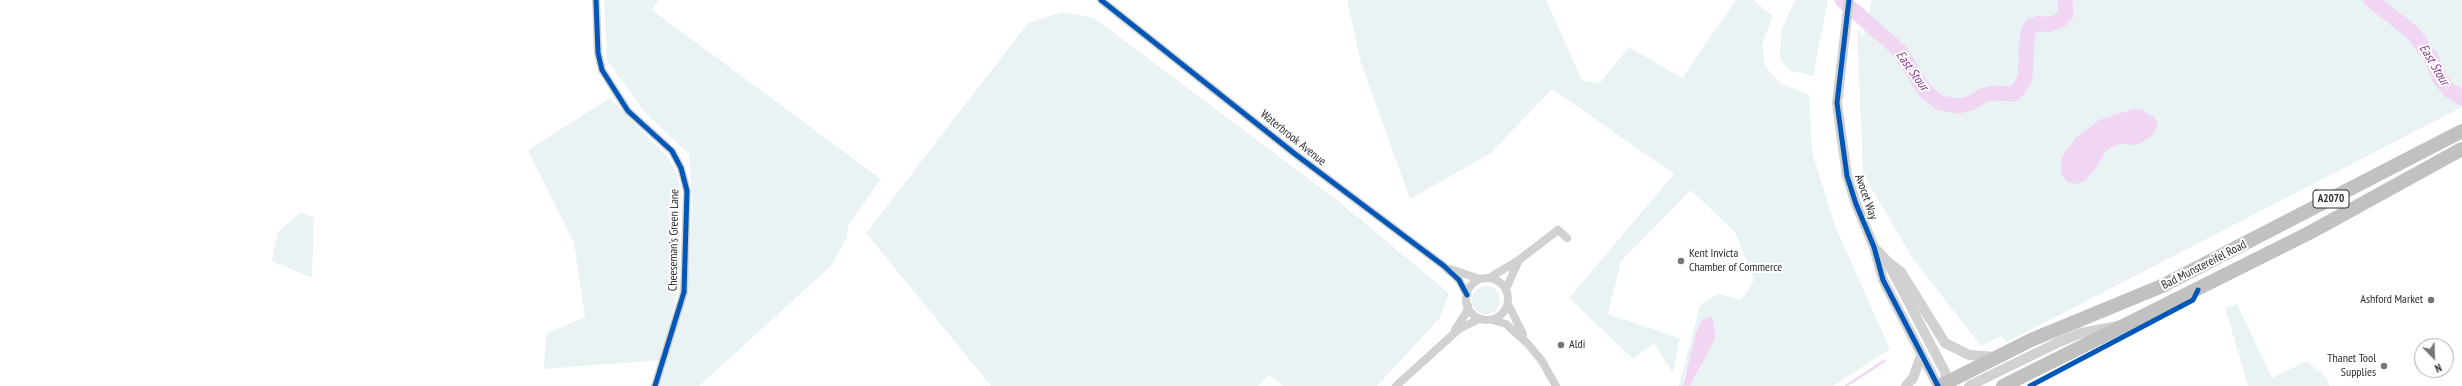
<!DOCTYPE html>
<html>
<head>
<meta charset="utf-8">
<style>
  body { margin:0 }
  #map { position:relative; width:2462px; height:386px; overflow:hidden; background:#fff; font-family:"PT Sans Narrow",sans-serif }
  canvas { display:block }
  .north { position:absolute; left:2414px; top:338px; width:40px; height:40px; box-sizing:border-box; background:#fff; border:1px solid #ababab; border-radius:50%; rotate:157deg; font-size:11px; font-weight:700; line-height:16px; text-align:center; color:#2c2c2c }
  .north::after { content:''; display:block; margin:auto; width:14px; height:18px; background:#767676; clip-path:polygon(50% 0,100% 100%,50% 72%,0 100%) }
</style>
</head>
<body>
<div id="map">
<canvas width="2462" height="386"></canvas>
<div class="north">N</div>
</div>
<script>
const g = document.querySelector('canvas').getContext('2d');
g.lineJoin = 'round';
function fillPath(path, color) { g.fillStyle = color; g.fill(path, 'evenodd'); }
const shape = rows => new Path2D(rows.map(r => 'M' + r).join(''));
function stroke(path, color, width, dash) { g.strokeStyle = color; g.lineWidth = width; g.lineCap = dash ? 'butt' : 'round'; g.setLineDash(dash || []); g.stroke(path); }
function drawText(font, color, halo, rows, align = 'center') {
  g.font = font + ' "PT Sans Narrow",sans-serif'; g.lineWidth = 4; g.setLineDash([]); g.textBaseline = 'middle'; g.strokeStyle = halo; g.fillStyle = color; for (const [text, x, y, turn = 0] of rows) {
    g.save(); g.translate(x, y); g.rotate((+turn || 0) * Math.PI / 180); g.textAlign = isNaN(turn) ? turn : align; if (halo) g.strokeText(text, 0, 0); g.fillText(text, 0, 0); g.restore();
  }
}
const green = shape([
  [604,0,658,0,652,10,881,179,849,224,846,239,832,265,699,386,658,386,687,293,692,199,689,154,646,114,607,60],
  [1347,0,1546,0,1582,81,1600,83,1629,47,1682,78,1736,0,1753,0,1773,16,1762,44,1765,66,1780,83,1809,95,1812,152,1836,228,1890,349,1833,386,1690,386,1701,367,1714,323,1710,316,1685,373,1683,386,1679,386,1700,305,1718,294,1741,300,1754,280,1735,232,1691,190,1621,261,1608,314,1680,338,1673,373,1654,344,1633,359,1569,298,1674,174,1552,89,1491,153,1410,199,1361,63],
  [1795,0,1828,0,1813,76,1789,70,1780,59,1781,31],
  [1872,0,2462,0,2462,107,2007,342,2001,336,1981,346,1913,259,1863,174,1857,29,1863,35],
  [1062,12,1094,18,1341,203,1449,293,1440,318,1377,386,1283,386,1269,375,1258,386,991,386,866,233,1028,23],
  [610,98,668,158,676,172,681,191,678,288,662,360,544,369,546,334,585,317,574,243,528,150],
  [301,212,314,218,312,278,272,261,277,233],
  '1472 300a14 14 0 1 1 28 0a14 14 0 1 1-28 0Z',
  [2237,304,2272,378,2307,361,2327,378,2329,386,2248,386,2225,308]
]);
const water = shape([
  [2134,109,2142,109,2155,118,2158,125,2153,135,2137,145,2121,144,2112,147,2106,151,2096,168,2085,181,2077,184,2067,182,2061,174,2061,163,2062,157,2076,138,2099,120],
  [1711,316,1714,323,1715,339,1690,386,1683,386,1696,333,1702,320]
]);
const stream = shape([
  [1846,386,1884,361]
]);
const river = shape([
  [1842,0,1900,51,1925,91,1940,103,1959,106,1971,103,1982,96,1991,93,2013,94,2019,89,2025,78,2027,39,2030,27,2039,23,2048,25,2059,21,2066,15,2065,0],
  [2371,0,2413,33,2432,59,2440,79,2449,90,2462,98]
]);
const minor = shape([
  [596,0,598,53,602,70,628,111,672,151,681,168,687,191,684,292,655,386],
  [1101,0,1295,154,1444,266,1459,280,1467,295],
  [1450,269,1480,279],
  '1466 299a21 21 0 1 1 42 0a21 21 0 1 1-42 0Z',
  [1489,278,1519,260,1558,230,1567,238],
  [1506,289,1519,260],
  [1508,304,1523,334],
  [1492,320,1506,324,1528,344,1542,361,1556,386],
  [1455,330,1466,313,1468,306],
  [1396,386,1459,329,1479,319]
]);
const tertiary = shape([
  [1849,0,1837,103,1847,176,1856,204,1874,247,1883,280,1938,386],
  [1874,247,1887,261,1919,322,1945,372,1947,386],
  [1888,262,1901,272,1945,343,1969,355,1996,357],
  [1906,386,1913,378,1921,356],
  [1969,386,2059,342,2081,333,2118,326]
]);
const trunk = shape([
  [1940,386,2031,340,2162,286,2462,131],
  [2003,386,2311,232,2462,149]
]);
const cycleway = shape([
  [596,0,598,53,602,70,628,111,672,151,681,168,687,191,684,292,655,386],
  [1101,0,1295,154,1444,266,1459,280,1467,295],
  [1849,0,1837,103,1847,176,1856,204,1874,247,1883,280,1938,386],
  [2030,386,2193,300,2198,290]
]);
const markers = [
  [1681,261,4,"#767676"],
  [2431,300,4,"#767676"],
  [1561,345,4,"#767676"],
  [2384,366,4,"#767676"]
];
const shields = [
  [2331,199,36]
];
const shieldNames = [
  ["A2070",2331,199]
];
const streetNames = [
  ["Waterbrook Avenue",1293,138,39],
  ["Avocet Way",1866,197,71],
  ["Cheeseman's Green Lane",674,240,-89],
  ["Bad Munstereifel Road",2204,265,-27]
];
const poiNames = [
  ["Kent Invicta",1689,254],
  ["Chamber of Commerce",1689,268],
  ["Ashford Market",2423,300,"right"],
  ["Aldi",1569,345],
  ["Thanet Tool",2376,359,"right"],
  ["Supplies",2376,373,"right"]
];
const waterNames = [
  ["East Stour",2434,65,59],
  ["East Stour",1912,71,54]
];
fillPath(green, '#eaf3f4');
fillPath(water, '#f0d6f2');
stroke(stream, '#f0d6f2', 2.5);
stroke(river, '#f0d6f2', 15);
stroke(minor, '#d1d1d1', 8);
stroke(tertiary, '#d1d1d1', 10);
stroke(trunk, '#c1c1c1', 14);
stroke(cycleway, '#0057b8', 5);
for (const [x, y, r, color] of markers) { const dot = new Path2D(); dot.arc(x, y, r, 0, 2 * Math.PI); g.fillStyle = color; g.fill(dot); stroke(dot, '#fff', 1.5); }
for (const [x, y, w] of shields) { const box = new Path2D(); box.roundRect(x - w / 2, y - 9, w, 18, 3); g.fillStyle = '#fff'; g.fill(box); stroke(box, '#2c2c2c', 1); }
drawText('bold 11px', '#2c2c2c', null, shieldNames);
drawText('12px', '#2c2c2c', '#fff', streetNames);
drawText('12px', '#2c2c2c', '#fff', poiNames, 'left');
drawText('italic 13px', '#8c3890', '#fff', waterNames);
</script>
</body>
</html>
